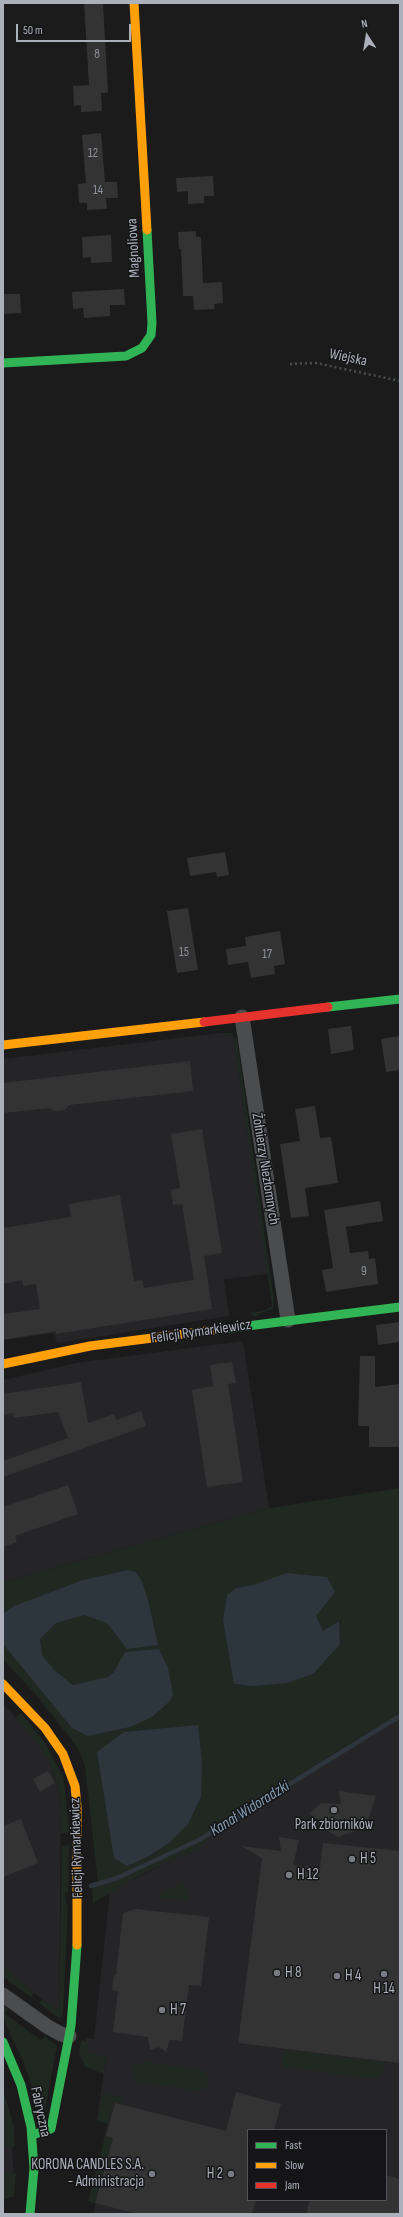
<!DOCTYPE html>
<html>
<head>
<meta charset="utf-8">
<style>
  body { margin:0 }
  #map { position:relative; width:403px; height:2217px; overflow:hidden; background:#1b1b1b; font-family:"Sofia Sans Condensed",sans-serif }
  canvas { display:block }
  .frame { position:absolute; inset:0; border:4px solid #acb0bb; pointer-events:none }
  .legend { position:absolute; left:247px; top:2129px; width:140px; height:72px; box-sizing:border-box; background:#151517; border:1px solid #515359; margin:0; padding:5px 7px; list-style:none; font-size:12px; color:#acb0bb }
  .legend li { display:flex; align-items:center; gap:8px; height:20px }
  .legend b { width:20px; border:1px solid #515359 }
  .north { position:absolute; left:347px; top:16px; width:40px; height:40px; -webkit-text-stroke:3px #151517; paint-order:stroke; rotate:348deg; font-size:11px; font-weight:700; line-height:16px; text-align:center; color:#acb0bb }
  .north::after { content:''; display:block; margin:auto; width:14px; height:18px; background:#acb0bb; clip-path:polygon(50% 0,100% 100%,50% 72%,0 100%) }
  .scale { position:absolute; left:16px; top:24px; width:115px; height:18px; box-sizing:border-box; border:2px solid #acb0bb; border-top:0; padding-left:5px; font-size:12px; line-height:14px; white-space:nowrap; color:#acb0bb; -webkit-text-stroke:3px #151517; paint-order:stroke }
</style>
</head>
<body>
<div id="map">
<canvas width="403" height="2217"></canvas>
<div class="frame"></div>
<ul class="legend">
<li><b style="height:5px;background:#30b455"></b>Fast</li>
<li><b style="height:5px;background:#ff9f0a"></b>Slow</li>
<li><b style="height:5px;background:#e5322d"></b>Jam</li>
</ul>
<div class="north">N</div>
<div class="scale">50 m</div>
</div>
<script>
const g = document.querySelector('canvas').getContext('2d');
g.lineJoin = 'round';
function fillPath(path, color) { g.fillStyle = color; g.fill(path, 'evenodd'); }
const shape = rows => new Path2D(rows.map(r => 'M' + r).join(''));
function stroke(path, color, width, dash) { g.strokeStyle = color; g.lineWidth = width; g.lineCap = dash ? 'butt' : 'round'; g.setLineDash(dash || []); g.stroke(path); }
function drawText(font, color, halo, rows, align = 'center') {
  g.font = font + ' "Sofia Sans Condensed",sans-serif'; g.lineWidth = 3; g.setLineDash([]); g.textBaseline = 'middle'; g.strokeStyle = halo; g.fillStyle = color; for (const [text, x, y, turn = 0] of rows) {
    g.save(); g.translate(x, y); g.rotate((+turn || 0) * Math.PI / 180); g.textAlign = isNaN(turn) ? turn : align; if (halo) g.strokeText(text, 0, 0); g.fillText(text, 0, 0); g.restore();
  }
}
const built = shape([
  [220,1033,232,1035,234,1040,268,1274,224,1279,229,1316,57,1343,54,1333,3,1340,3,1059],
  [243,1341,269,1508,3,1582,3,1380,76,1363],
  [3,1704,27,1729,48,1758,57,1781,61,1810,59,2007,56,2010,3,1968],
  [400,1714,400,2214,93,2214,111,2140,104,2137,108,2122,97,2119,106,2057,84,2053,86,2038,94,2039,110,1891,201,1846,228,1817],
  [248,2130,386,2130,386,2200,248,2200],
  [12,2143,14,2182,3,2180,3,2144]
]);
const green = shape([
  [220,1033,231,1033,237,1040,274,1301,273,1309,258,1314,258,1318,249,1313,266,1310,272,1306,234,1040,232,1035],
  [400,1488,400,1714,228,1817,201,1847,139,1876,93,1903,92,1889,98,1883,85,1766,78,1748,36,1695,3,1659,3,1582,269,1508],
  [21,1713,45,1743,63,1776,70,1833,61,1833,61,1810,57,1781,48,1758,16,1717],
  [69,1845,68,1892,65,1893,66,1905,68,1905,63,2014,60,2019,39,2003,42,1999,56,2010,59,2007,62,1846],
  [184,1882,189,1900,154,1897],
  [3,1967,34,1993,31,1997,3,1977],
  [3,2005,8,2009,5,2014,41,2040,45,2036,57,2046,44,2116,40,2114,34,2091,22,2059,3,2018],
  [81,2040,88,2042,87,2053,106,2056,104,2074,85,2067,79,2054],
  [284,2050,385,2063,382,2075,375,2079,285,2067,282,2063],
  [145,2062,203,2070,209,2078,208,2087,199,2091,140,2082,135,2078,133,2070,137,2064],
  [3,2089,14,2127,15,2147,3,2147],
  [103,2094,122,2097,121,2103,114,2102,107,2124,97,2121],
  [105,2136,112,2138,107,2158,100,2156],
  [97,2166,104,2168,95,2203,88,2201],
  [3,2172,16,2173,14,2197,3,2199]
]);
const water = shape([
  [128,1570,136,1572,141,1580,148,1600,158,1645,127,1649,107,1623,84,1615,56,1623,40,1639,42,1655,55,1671,73,1685,108,1677,114,1672,125,1652,159,1649,168,1668,173,1694,170,1701,152,1717,130,1727,88,1736,72,1728,3,1644,3,1614,14,1606,83,1580],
  [287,1573,327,1577,335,1592,316,1616,323,1631,339,1621,340,1644,313,1674,287,1683,252,1686,234,1684,223,1620,227,1595,236,1588,253,1585],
  [198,1725,202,1763,201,1797,188,1824,169,1843,147,1857,127,1866,114,1858,97,1752,124,1732]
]);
const stream = shape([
  [91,1886,117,1878,199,1840,400,1716]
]);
const building = shape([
  [84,3,103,3,108,93,101,93,102,111,81,112,81,105,74,106,73,86,89,85],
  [101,133,105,182,117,182,118,198,106,198,107,209,87,210,87,203,79,203,78,184,86,183,82,135],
  [213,176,214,196,204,196,204,203,188,204,188,191,177,192,176,178],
  [196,231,196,237,201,237,203,283,222,282,223,303,214,304,215,309,194,310,193,296,183,296,181,249,179,249,178,232],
  [111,235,112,262,91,263,91,257,83,258,82,237],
  [124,289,125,305,110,305,110,316,84,318,83,308,73,309,72,292],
  [3,294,20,294,21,313,3,314],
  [225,852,229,875,217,877,216,872,190,876,187,858],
  [188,908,198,970,177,973,167,911],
  [280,931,285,964,274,966,275,974,251,978,248,962,228,965,226,949,246,946,245,937],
  [351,1026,354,1050,331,1054,328,1029],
  [400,1036,400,1070,386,1072,381,1039],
  [190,1061,193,1091,69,1105,65,1110,54,1111,50,1108,3,1113,3,1083],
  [315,1106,320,1138,331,1137,338,1183,305,1188,309,1216,291,1218,280,1144,300,1141,295,1109],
  [202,1129,222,1253,204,1256,212,1309,56,1334,56,1331,3,1340,3,1314,40,1309,36,1284,23,1286,22,1280,3,1284,3,1228,71,1217,69,1204,120,1195,134,1281,142,1280,144,1288,194,1280,182,1204,173,1205,171,1190,180,1188,171,1134],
  [380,1201,383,1221,346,1227,350,1253,368,1251,369,1259,375,1258,378,1284,326,1292,322,1270,333,1268,324,1210],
  [400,1322,400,1342,378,1345,376,1325],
  [360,1356,375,1356,375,1387,400,1384,400,1447,369,1447,369,1426,358,1426],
  [232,1362,236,1383,228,1384,243,1482,207,1487,192,1390,213,1386,210,1365],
  [81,1382,88,1423,114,1414,116,1420,141,1411,146,1426,3,1477,3,1461,68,1438,58,1412,14,1418,13,1413,3,1415,3,1394],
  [68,1485,78,1514,15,1536,17,1542,3,1547,3,1507],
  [48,1771,55,1783,40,1792,33,1779],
  [339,1791,376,1796,368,1820,372,1825,338,1837,325,1829,325,1824,309,1814,321,1803,341,1804],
  [21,1819,38,1863,3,1877,3,1826],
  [279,1837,299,1840,293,1865,320,1868,323,1843,400,1851,400,2063,238,2043,262,1858,241,1846,281,1851],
  [136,1909,209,1917,201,1986,189,1985,182,2041,170,2040,166,2052,158,2047,150,2050,148,2037,113,2032,118,1991,112,1990,114,1975,116,1975,123,1913],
  [236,2092,281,2104,274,2130,248,2130,248,2200,256,2200,252,2214,138,2214,95,2203,113,2138,106,2136,115,2103,226,2131],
  [386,2175,400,2179,400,2214,306,2214,310,2200,386,2200]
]);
const path = shape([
  [290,364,316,363,400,381]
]);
const street = shape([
  [242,1017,288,1320],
  [3,1995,48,2027,61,2034,69,2036]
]);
const fast = shape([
  [3,363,126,356,142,348,151,335,152,323,147,230],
  [328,1007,400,999],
  [215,1330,400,1307],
  [3,2042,21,2085,31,2127,34,2168,30,2214],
  [32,2135,51,2129,71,2026,77,1945]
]);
const slow = shape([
  [134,3,147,230],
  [3,1045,204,1022],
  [3,1364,90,1346,215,1330],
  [3,1684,45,1728,63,1754,75,1786,77,1806,77,1945]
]);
const jam = shape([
  [204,1022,328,1007]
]);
const markers = [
  [334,1810,4,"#797c83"],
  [352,1859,4,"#797c83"],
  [289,1875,4,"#797c83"],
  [277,1973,4,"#797c83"],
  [384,1974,4,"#797c83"],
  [337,1976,4,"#797c83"],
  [162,2010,4,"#797c83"],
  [152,2174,4,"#797c83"],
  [231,2174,4,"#797c83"]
];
const numberNames = [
  ["8",97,55],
  ["12",93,154],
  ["14",98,191],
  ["15",184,953],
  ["17",267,955],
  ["9",364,1272]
];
const streetNames = [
  ["Magnoliowa",134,248,-93],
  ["Wiejska",348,358,12],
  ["Żołnierzy Niezłomnych",265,1169,81],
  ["Felicji Rymarkiewicz",201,1332,-8],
  ["Felicji Rymarkiewicz",77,1848,-92],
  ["Fabryczna",40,2112,78]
];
const poiNames = [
  ["Park zbiorników",334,1825,"center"],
  ["H 5",360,1859],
  ["H 12",297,1875],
  ["H 8",285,1973],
  ["H 4",345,1976],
  ["H 14",384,1989,"center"],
  ["H 7",170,2010],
  ["KORONA CANDLES S.A.",144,2165,"right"],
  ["- Administracja",144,2182,"right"],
  ["H 2",223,2174,"right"]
];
const waterNames = [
  ["Kanał Widoradzki",250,1809,-32]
];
fillPath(built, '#252527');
fillPath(green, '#202822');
fillPath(water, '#2d353d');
stroke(stream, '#2d353d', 4.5);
fillPath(building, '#333');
stroke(path, '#4c4d50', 2.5, [2, 3]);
stroke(street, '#4b4c4e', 15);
stroke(fast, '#30b455', 9);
stroke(slow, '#ff9f0a', 9);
stroke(jam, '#e5322d', 9);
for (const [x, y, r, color] of markers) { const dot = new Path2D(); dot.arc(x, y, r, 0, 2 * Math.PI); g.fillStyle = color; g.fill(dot); stroke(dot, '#151517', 1.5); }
drawText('13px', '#8e9199', null, numberNames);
drawText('15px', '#acb0bb', '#151517', streetNames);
drawText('15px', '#acb0bb', '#151517', poiNames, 'left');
drawText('italic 16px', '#839db6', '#151517', waterNames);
</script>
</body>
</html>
